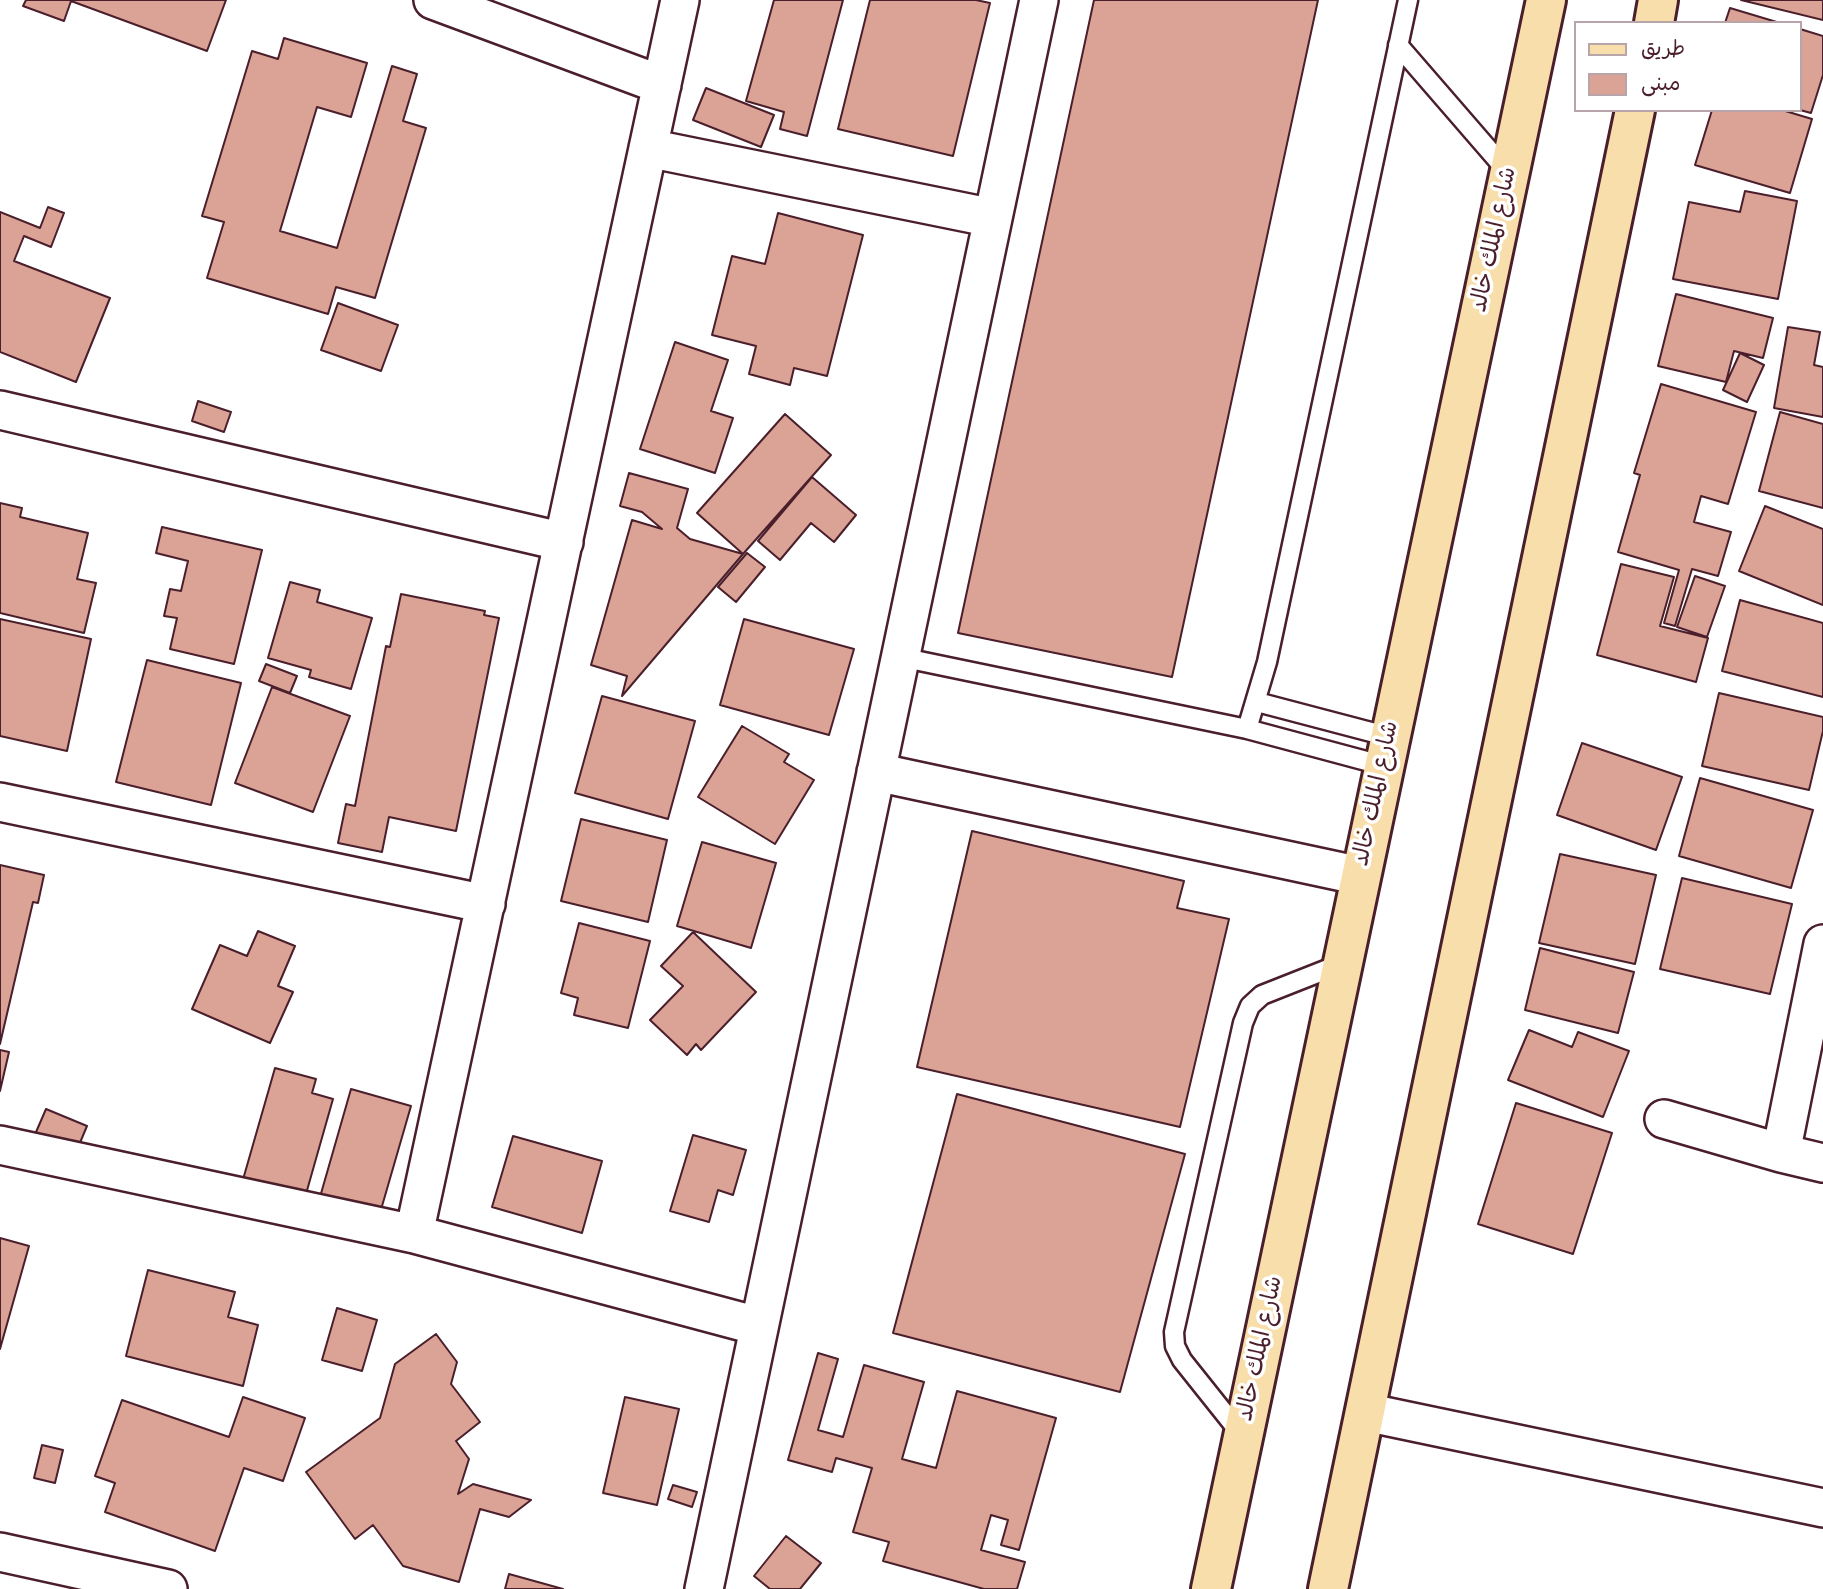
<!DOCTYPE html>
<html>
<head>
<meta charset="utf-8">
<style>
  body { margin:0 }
  #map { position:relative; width:1823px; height:1589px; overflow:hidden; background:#fff; font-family:"Indie Flower","Playpen Sans Arabic",sans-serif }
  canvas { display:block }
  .legend { position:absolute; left:1574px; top:21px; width:228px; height:91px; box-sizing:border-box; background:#fff; border:2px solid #b7a5aa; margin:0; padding:9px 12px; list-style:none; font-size:21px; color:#4a1f2b }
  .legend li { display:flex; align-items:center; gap:14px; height:35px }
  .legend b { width:35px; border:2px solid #b7a5aa }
</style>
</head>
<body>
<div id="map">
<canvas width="1823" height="1589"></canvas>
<ul class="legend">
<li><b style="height:9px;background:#f8deab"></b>طريق</li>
<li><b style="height:19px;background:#dba296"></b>مبنى</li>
</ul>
</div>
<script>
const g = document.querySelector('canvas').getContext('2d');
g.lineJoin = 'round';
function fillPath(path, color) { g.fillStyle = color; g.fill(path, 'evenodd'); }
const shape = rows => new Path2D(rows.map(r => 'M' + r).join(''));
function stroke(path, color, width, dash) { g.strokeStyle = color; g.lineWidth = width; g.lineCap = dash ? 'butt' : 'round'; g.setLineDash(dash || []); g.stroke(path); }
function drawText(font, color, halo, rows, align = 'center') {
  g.font = font + ' "Indie Flower","Playpen Sans Arabic",sans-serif'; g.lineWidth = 7; g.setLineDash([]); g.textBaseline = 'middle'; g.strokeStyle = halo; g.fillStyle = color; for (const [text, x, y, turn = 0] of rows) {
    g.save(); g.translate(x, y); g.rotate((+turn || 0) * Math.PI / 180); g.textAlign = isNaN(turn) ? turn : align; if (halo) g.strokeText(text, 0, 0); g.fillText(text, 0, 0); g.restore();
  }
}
const building = shape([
  [26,0,226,0,207,51,71,1,64,21,23,6,26,0],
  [774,0,843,0,807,136,780,129,784,112,746,101,774,0],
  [870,0,976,0,990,3,953,156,838,129,870,0],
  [1094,0,1318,0,1172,677,958,633,1094,0],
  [1741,0,1823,0,1823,20,1741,0],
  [1730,8,1780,23,1725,23,1730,8],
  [1800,29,1823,36,1823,75,1811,113,1800,110,1800,29],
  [284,38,367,63,351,117,317,107,280,231,337,248,392,66,417,74,403,121,426,128,375,298,336,287,328,314,207,278,224,222,202,216,252,51,278,59,284,38],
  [706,88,774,115,761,147,693,120,706,88],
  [1712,110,1782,110,1812,119,1790,193,1695,165,1712,110],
  [1745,191,1797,201,1778,299,1673,279,1689,202,1740,212,1745,191],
  [48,207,64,213,51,247,24,236,14,261,110,298,76,382,0,352,0,212,40,228,48,207],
  [778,213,863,235,827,376,794,368,790,385,749,374,756,346,712,335,732,256,765,264,778,213],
  [1676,294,1773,318,1763,358,1734,351,1726,382,1658,366,1676,294],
  [338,303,398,325,381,371,321,350,338,303],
  [1788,327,1820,332,1814,365,1823,367,1823,417,1774,408,1788,327],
  [675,342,728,360,711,411,733,418,715,473,640,449,675,342],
  [1740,353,1764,365,1747,402,1723,390,1740,353],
  [1661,384,1756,412,1728,504,1701,496,1694,522,1731,532,1718,576,1692,569,1675,626,1664,623,1679,570,1618,552,1640,475,1634,473,1661,384],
  [198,401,231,412,224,432,192,421,198,401],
  [1780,412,1823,424,1823,508,1759,491,1780,412],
  [785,414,831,455,743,554,697,513,785,414],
  [629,473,688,489,677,528,690,539,743,554,622,696,627,676,591,665,632,520,662,529,642,512,620,506,629,473],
  [812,477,856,515,834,542,811,523,780,560,758,541,812,477],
  [0,503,22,508,20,517,88,533,77,579,96,583,84,633,0,613,0,503],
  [1765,506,1823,529,1823,605,1739,571,1765,506],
  [162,527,262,550,234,664,170,649,177,618,164,616,170,589,181,591,188,561,156,553,162,527],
  [747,553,765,567,736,602,718,587,747,553],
  [1621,564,1674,577,1660,626,1708,638,1696,682,1597,655,1621,564],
  [1695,576,1725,586,1707,637,1677,627,1695,576],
  [290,582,320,590,317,602,372,618,351,689,309,677,311,670,268,658,290,582],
  [401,594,485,611,484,615,499,618,456,831,389,817,382,852,338,843,346,804,355,806,386,646,390,647,401,594],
  [1740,600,1823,623,1823,697,1722,671,1740,600],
  [0,619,91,639,67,751,0,736,0,619],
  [744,619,854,649,829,735,720,705,744,619],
  [147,660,241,683,211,805,116,782,147,660],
  [266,664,297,676,290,693,259,681,266,664],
  [272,687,350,716,313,812,235,783,272,687],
  [1719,693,1823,717,1823,731,1809,790,1702,766,1719,693],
  [602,696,695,721,668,819,575,793,602,696],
  [742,726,789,754,784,762,814,780,775,844,698,797,742,726],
  [1582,743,1682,777,1656,850,1557,815,1582,743],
  [1700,778,1813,810,1791,888,1679,856,1700,778],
  [581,819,667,840,648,922,561,901,581,819],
  [972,831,1184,881,1177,908,1229,919,1180,1127,917,1067,972,831],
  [702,842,776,863,751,948,677,926,702,842],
  [1560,854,1656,875,1635,964,1539,943,1560,854],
  [0,865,44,875,38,903,33,902,0,1044,0,865],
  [1682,878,1792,904,1770,994,1660,969,1682,878],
  [579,923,650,941,628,1028,574,1015,578,998,561,993,579,923],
  [258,931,295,946,278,986,293,992,270,1043,192,1009,220,945,247,956,258,931],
  [693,932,756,992,701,1050,696,1044,687,1055,650,1020,683,986,661,966,693,932],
  [1540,948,1634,972,1618,1033,1525,1010,1540,948],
  [1529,1030,1572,1047,1578,1032,1629,1051,1603,1117,1508,1080,1529,1030],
  [0,1050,9,1052,0,1091,0,1050],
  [275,1068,316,1079,312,1093,333,1099,304,1201,242,1183,275,1068],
  [351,1089,411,1106,378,1220,318,1204,351,1089],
  [957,1094,1185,1154,1120,1392,893,1333,957,1094],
  [1516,1103,1612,1133,1573,1254,1478,1224,1516,1103],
  [46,1109,87,1126,74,1157,33,1139,46,1109],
  [693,1135,746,1150,733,1195,718,1190,709,1222,670,1211,693,1135],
  [513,1136,602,1161,582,1233,492,1207,513,1136],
  [0,1238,29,1246,0,1349,0,1238],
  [148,1270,235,1292,228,1317,258,1325,243,1386,126,1356,148,1270],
  [337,1308,377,1320,362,1371,322,1360,337,1308],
  [436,1334,457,1362,451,1384,480,1422,456,1441,469,1459,458,1494,473,1484,531,1500,509,1517,480,1509,459,1582,403,1566,373,1525,355,1539,306,1472,380,1418,395,1364,436,1334],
  [818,1353,838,1359,818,1430,843,1437,864,1365,924,1382,902,1459,936,1468,957,1391,1056,1418,1019,1550,1001,1545,1008,1520,991,1515,981,1550,1025,1562,1017,1589,984,1589,883,1561,889,1542,853,1532,872,1468,836,1458,832,1472,788,1460,818,1353],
  [243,1397,305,1418,283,1481,244,1468,215,1551,105,1512,115,1483,95,1476,122,1400,229,1437,243,1397],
  [625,1397,679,1409,657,1505,603,1493,625,1397],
  [42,1445,63,1450,55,1483,34,1478,42,1445],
  [673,1485,697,1492,692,1507,668,1499,673,1485],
  [786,1536,821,1563,800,1589,770,1589,754,1576,786,1536],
  [509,1574,563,1589,505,1589,509,1574]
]);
const lane = shape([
  [1398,45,1508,172],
  [900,657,1247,729,1267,662,1408,0],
  [1257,702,1390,737],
  [1247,729,1385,766],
  [1241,1434,1182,1360,1175,1346,1174,1332,1243,1023,1250,1006,1262,995,1343,963]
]);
const street = shape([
  [433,0,662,85],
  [648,148,993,218],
  [0,410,564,542],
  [876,772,1361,876],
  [0,802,486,904],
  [1823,944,1781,1153,1823,1163],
  [1664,1119,1781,1153],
  [0,1145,414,1234,758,1326],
  [414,1234,680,0],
  [1365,1412,1823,1508],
  [0,1552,168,1589],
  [704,1589,1039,0]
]);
const primary = shape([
  [1654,23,1658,0],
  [1211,1589,1546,0],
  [1328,1589,1635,110]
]);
const streetNames = [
  ["شارع الملك خالد",1496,240,-78],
  ["شارع الملك خالد",1378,794,-78],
  ["شارع الملك خالد",1262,1349,-78]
];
fillPath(building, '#dba296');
stroke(building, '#4a1f2b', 2);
stroke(lane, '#4a1f2b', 23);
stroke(street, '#4a1f2b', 42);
stroke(primary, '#4a1f2b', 44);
stroke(lane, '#fff', 18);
stroke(street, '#fff', 37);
stroke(primary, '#f8deab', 38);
drawText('23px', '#4a1f2b', '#fff', streetNames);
</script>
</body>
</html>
